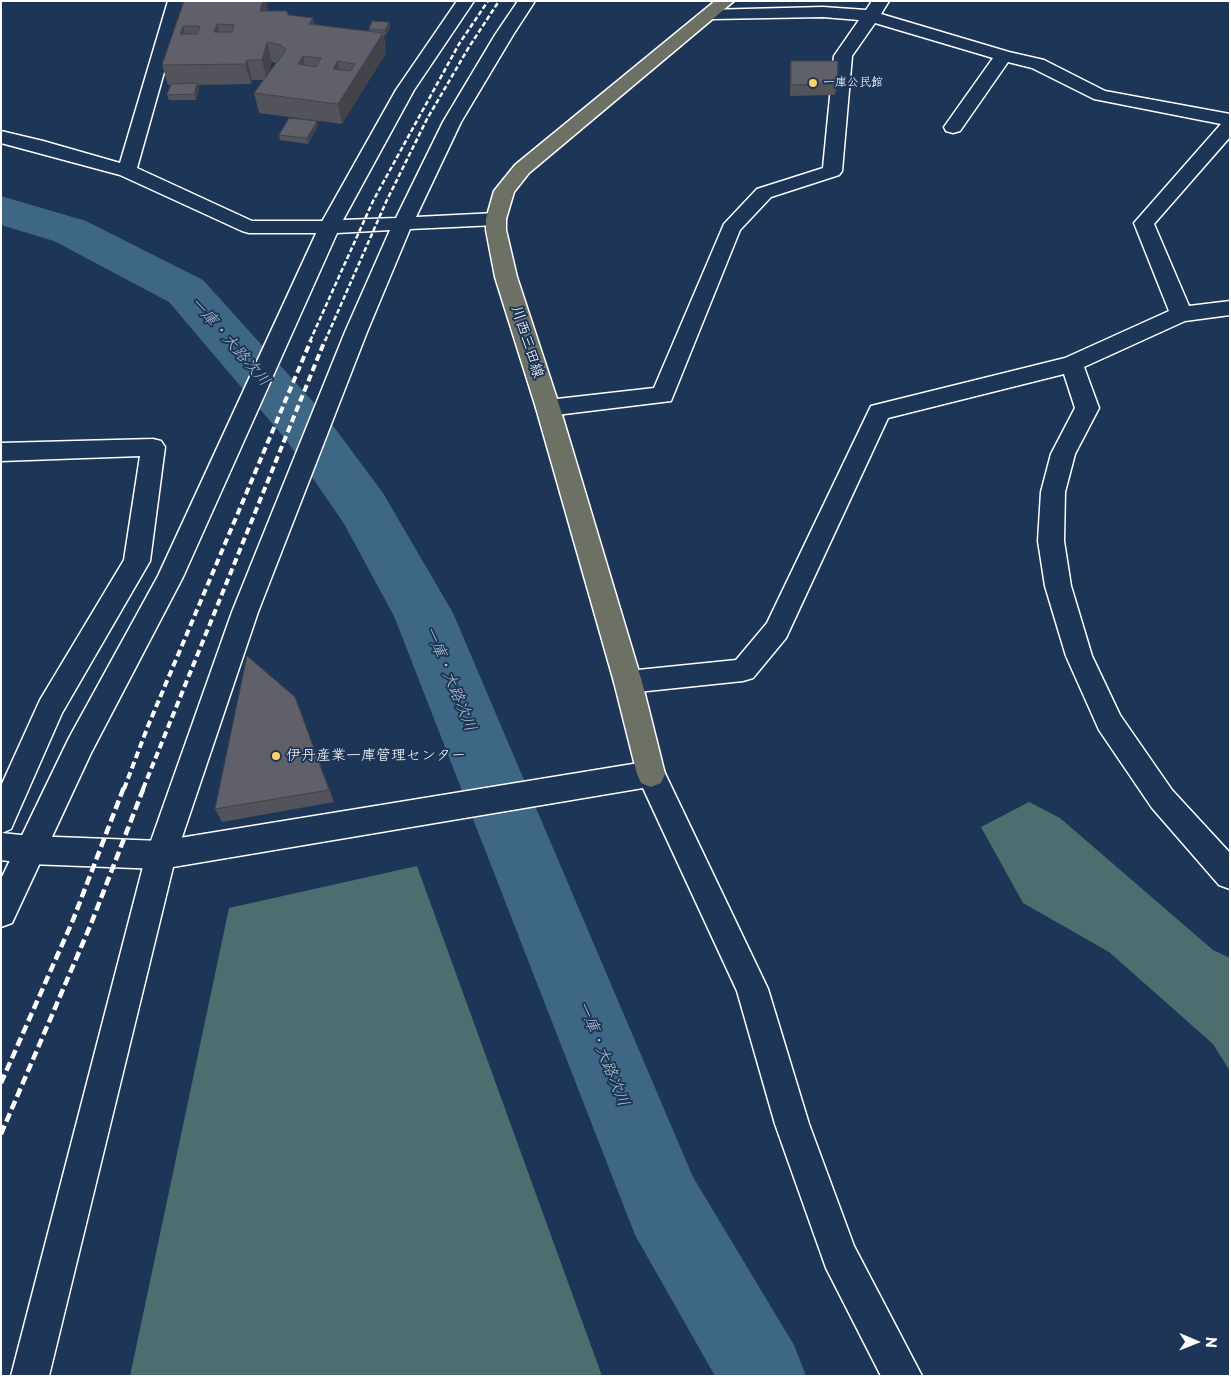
<!DOCTYPE html>
<html>
<head>
<meta charset="utf-8">
<style>
  body { margin:0 }
  #map { position:relative; width:1231px; height:1377px; overflow:hidden; background:#1d3557; font-family:"Playpen Sans",sans-serif }
  canvas { display:block }
  .frame { position:absolute; inset:0; border:2px solid #fff; pointer-events:none }
  .north { position:absolute; left:1171px; top:1317px; width:50px; height:50px; -webkit-text-stroke:4px #1d3557; paint-order:stroke; rotate:91deg; font-size:14px; font-weight:700; line-height:20px; text-align:center; color:#fff }
  .north::after { content:''; display:block; margin:auto; width:18px; height:22px; background:#fff; clip-path:polygon(50% 0,100% 100%,50% 72%,0 100%) }
</style>
</head>
<body>
<div id="map">
<canvas width="1231" height="1377"></canvas>
<div class="frame"></div>
<div class="north">N</div>
</div>
<script>
const g = document.querySelector('canvas').getContext('2d');
g.lineJoin = 'round';
function fillPath(path, color) { g.fillStyle = color; g.fill(path, 'evenodd'); }
const shape = rows => new Path2D(rows.map(r => 'M' + r).join(''));
function stroke(path, color, width, dash) { g.strokeStyle = color; g.lineWidth = width; g.lineCap = dash ? 'butt' : 'round'; g.setLineDash(dash || []); g.stroke(path); }
function drawText(font, color, halo, rows, align = 'center') {
  g.font = font + ' "Playpen Sans","Klee One",sans-serif'; g.lineWidth = 4; g.setLineDash([]); g.textBaseline = 'middle'; g.strokeStyle = halo; g.fillStyle = color; for (const [text, x, y, turn = 0] of rows) {
    g.save(); g.translate(x, y); g.rotate((+turn || 0) * Math.PI / 180); g.textAlign = isNaN(turn) ? turn : align; if (halo) g.strokeText(text, 0, 0); g.fillText(text, 0, 0); g.restore();
  }
}
const green = shape([
  [1029,802,1060,818,1213,950,1230,958,1230,1071,1213,1044,1109,952,1023,903,981,827],
  [417,866,602,1376,130,1376,229,908]
]);
const river = shape([
  [1,196,86,221,203,280,325,415,383,493,453,613,693,1177,794,1345,806,1376,715,1376,635,1235,394,616,343,522,287,441,169,302,54,241,1,225,1,196]
]);
const street = shape([
  [168,1,184,1,137,168,252,221,329,221,336,223,339,227,336,231,329,233,249,233,242,231,120,175,1,143,1,131,43,141,120,163,168,1],
  [872,1,889,1,881,14,1009,52,1044,60,1105,91,1230,114,1230,137,1154,224,1189,306,1230,301,1230,315,1185,321,1084,367,1099,408,1075,454,1065,492,1064,541,1071,586,1092,656,1120,715,1172,790,1230,853,1230,889,1219,885,1152,808,1099,730,1066,656,1045,586,1038,541,1041,492,1051,454,1075,408,1064,374,888,418,786,638,753,678,743,681,628,693,618,690,614,682,618,674,628,671,736,660,767,623,871,406,1065,358,1169,311,1134,223,1221,124,1094,99,1032,68,1008,62,960,131,953,133,946,131,944,127,993,58,875,23,852,56,842,171,839,175,771,197,740,230,671,401,548,416,540,414,536,408,540,402,548,400,654,388,724,224,757,189,823,168,834,56,859,20,823,17,712,19,706,18,703,14,706,10,823,7,866,10,872,1],
  [153,439,161,441,165,447,150,561,62,713,11,829,2,833,30,836,161,841,651,761,661,765,768,989,809,1124,854,1246,922,1376,881,1376,826,1268,775,1124,737,991,643,788,161,869,30,864,1,860,1,786,40,700,124,560,140,456,1,461,1,443,153,439]
]);
const secondary = shape([
  [457,1,474,1,414,90,343,220,396,218,443,122,495,35,518,1,535,1,513,35,461,122,416,217,496,213,503,215,506,219,503,223,496,225,410,229,367,332,258,612,176,855,49,1376,11,1376,146,855,232,612,345,332,390,230,337,233,183,577,91,753,12,923,1,927,1,879,69,738,158,576,319,227,396,90,457,1]
]);
const primary = shape([
  [715,1,734,1,529,173,514,192,506,219,506,230,517,277,560,408,642,682,665,774,661,783,651,787,641,783,637,774,614,682,536,408,495,277,486,230,486,219,494,191,515,165,715,1]
]);
const railFar2 = shape([
  [310,341,373,201,459,44,488,1],
  [325,341,386,202,427,119,469,47,499,1]
]);
const railFar1 = shape([
  [124,789,148,726,311,340],
  [143,789,325,340]
]);
const rail = shape([
  [1,1083,73,920,124,787],
  [1,1134,91,924,144,787]
]);
const wall = shape([
  [184,1,266,1,268,11,288,15,313,18,315,25,369,32,369,29,389,22,390,28,386,35,384,35,386,53,342,124,259,113,254,93,263,80,252,80,251,84,198,85,199,89,196,100,169,100,167,95,170,85,168,85,162,65],
  [272,62,276,63,269,72],
  [791,61,837,84,835,95,790,96,790,72],
  [318,126,308,144,280,140,279,135],
  [295,697,334,802,222,822,215,809]
]);
const shadedWall = shape([
  [263,1,266,1,269,15,260,11],
  [313,18,317,38,309,24],
  [389,22,390,28,386,35,385,30],
  [217,24,222,44,214,32],
  [183,26,189,46,180,34],
  [383,33,386,53,342,124,338,104],
  [267,42,272,62,267,80,262,60],
  [303,56,307,76,298,64],
  [247,60,252,80,251,84,245,64],
  [338,61,342,81,333,69],
  [197,83,199,89,196,100,194,94],
  [317,121,318,126,308,144,307,138]
]);
const building = shape([
  [184,1,263,1,260,11,287,11,288,15,313,18,309,24,383,33,338,104,254,93,286,50,281,45,267,42,262,60,247,60,245,64,162,65,184,1],
  [217,24,234,25,232,32,214,32,217,24],
  [183,26,200,26,197,34,180,34,183,26],
  [303,56,321,58,316,67,298,64,303,56],
  [338,61,355,64,350,71,333,69,338,61],
  [372,21,389,22,385,30,369,29,372,21],
  [791,61,838,61,837,84,791,85,791,61],
  [197,83,194,94,167,95,171,84,197,83],
  [289,118,317,121,307,138,279,135,289,118],
  [247,656,295,697,329,790,215,809,247,656]
]);
const markers = [
  [813,83,5,"#ffd166"],
  [276,756,5,"#ffd166"]
];
const farPoinames = [
  ["一庫公民館",823,83]
];
const streetNames = [
  ["川西三田線",527,342,72]
];
const poiNames = [
  ["伊丹産業一庫管理センター",286,756]
];
const waterNames = [
  ["一庫・大路次川",230,342,49],
  ["一庫・大路次川",450,679,68],
  ["一庫・大路次川",603,1054,68]
];
fillPath(green, '#4c6e6f');
fillPath(river, '#3e6786');
stroke(street, '#fff', 3);
stroke(secondary, '#fff', 3);
stroke(primary, '#fff', 3);
fillPath(street, '#1d3557');
fillPath(secondary, '#1d3557');
fillPath(primary, '#6c7065');
stroke(railFar2, '#fff', 2.5, [5, 2.5]);
stroke(railFar1, '#fff', 4, [7, 4]);
stroke(rail, '#fff', 4.5, [9, 4.5]);
fillPath(wall, '#53535b');
fillPath(shadedWall, '#43434a');
fillPath(building, '#60606a');
stroke(building, '#43434a', 1);
for (const [x, y, r, color] of markers) { const dot = new Path2D(); dot.arc(x, y, r, 0, 2 * Math.PI); g.fillStyle = color; g.fill(dot); stroke(dot, '#1d3557', 2); }
drawText('12px', '#fff', '#1d3557', farPoinames, 'left');
drawText('15px', '#fff', '#1d3557', streetNames);
drawText('15px', '#fff', '#1d3557', poiNames, 'left');
drawText('italic 16px', '#b2c2cf', '#1d3557', waterNames);
</script>
</body>
</html>
